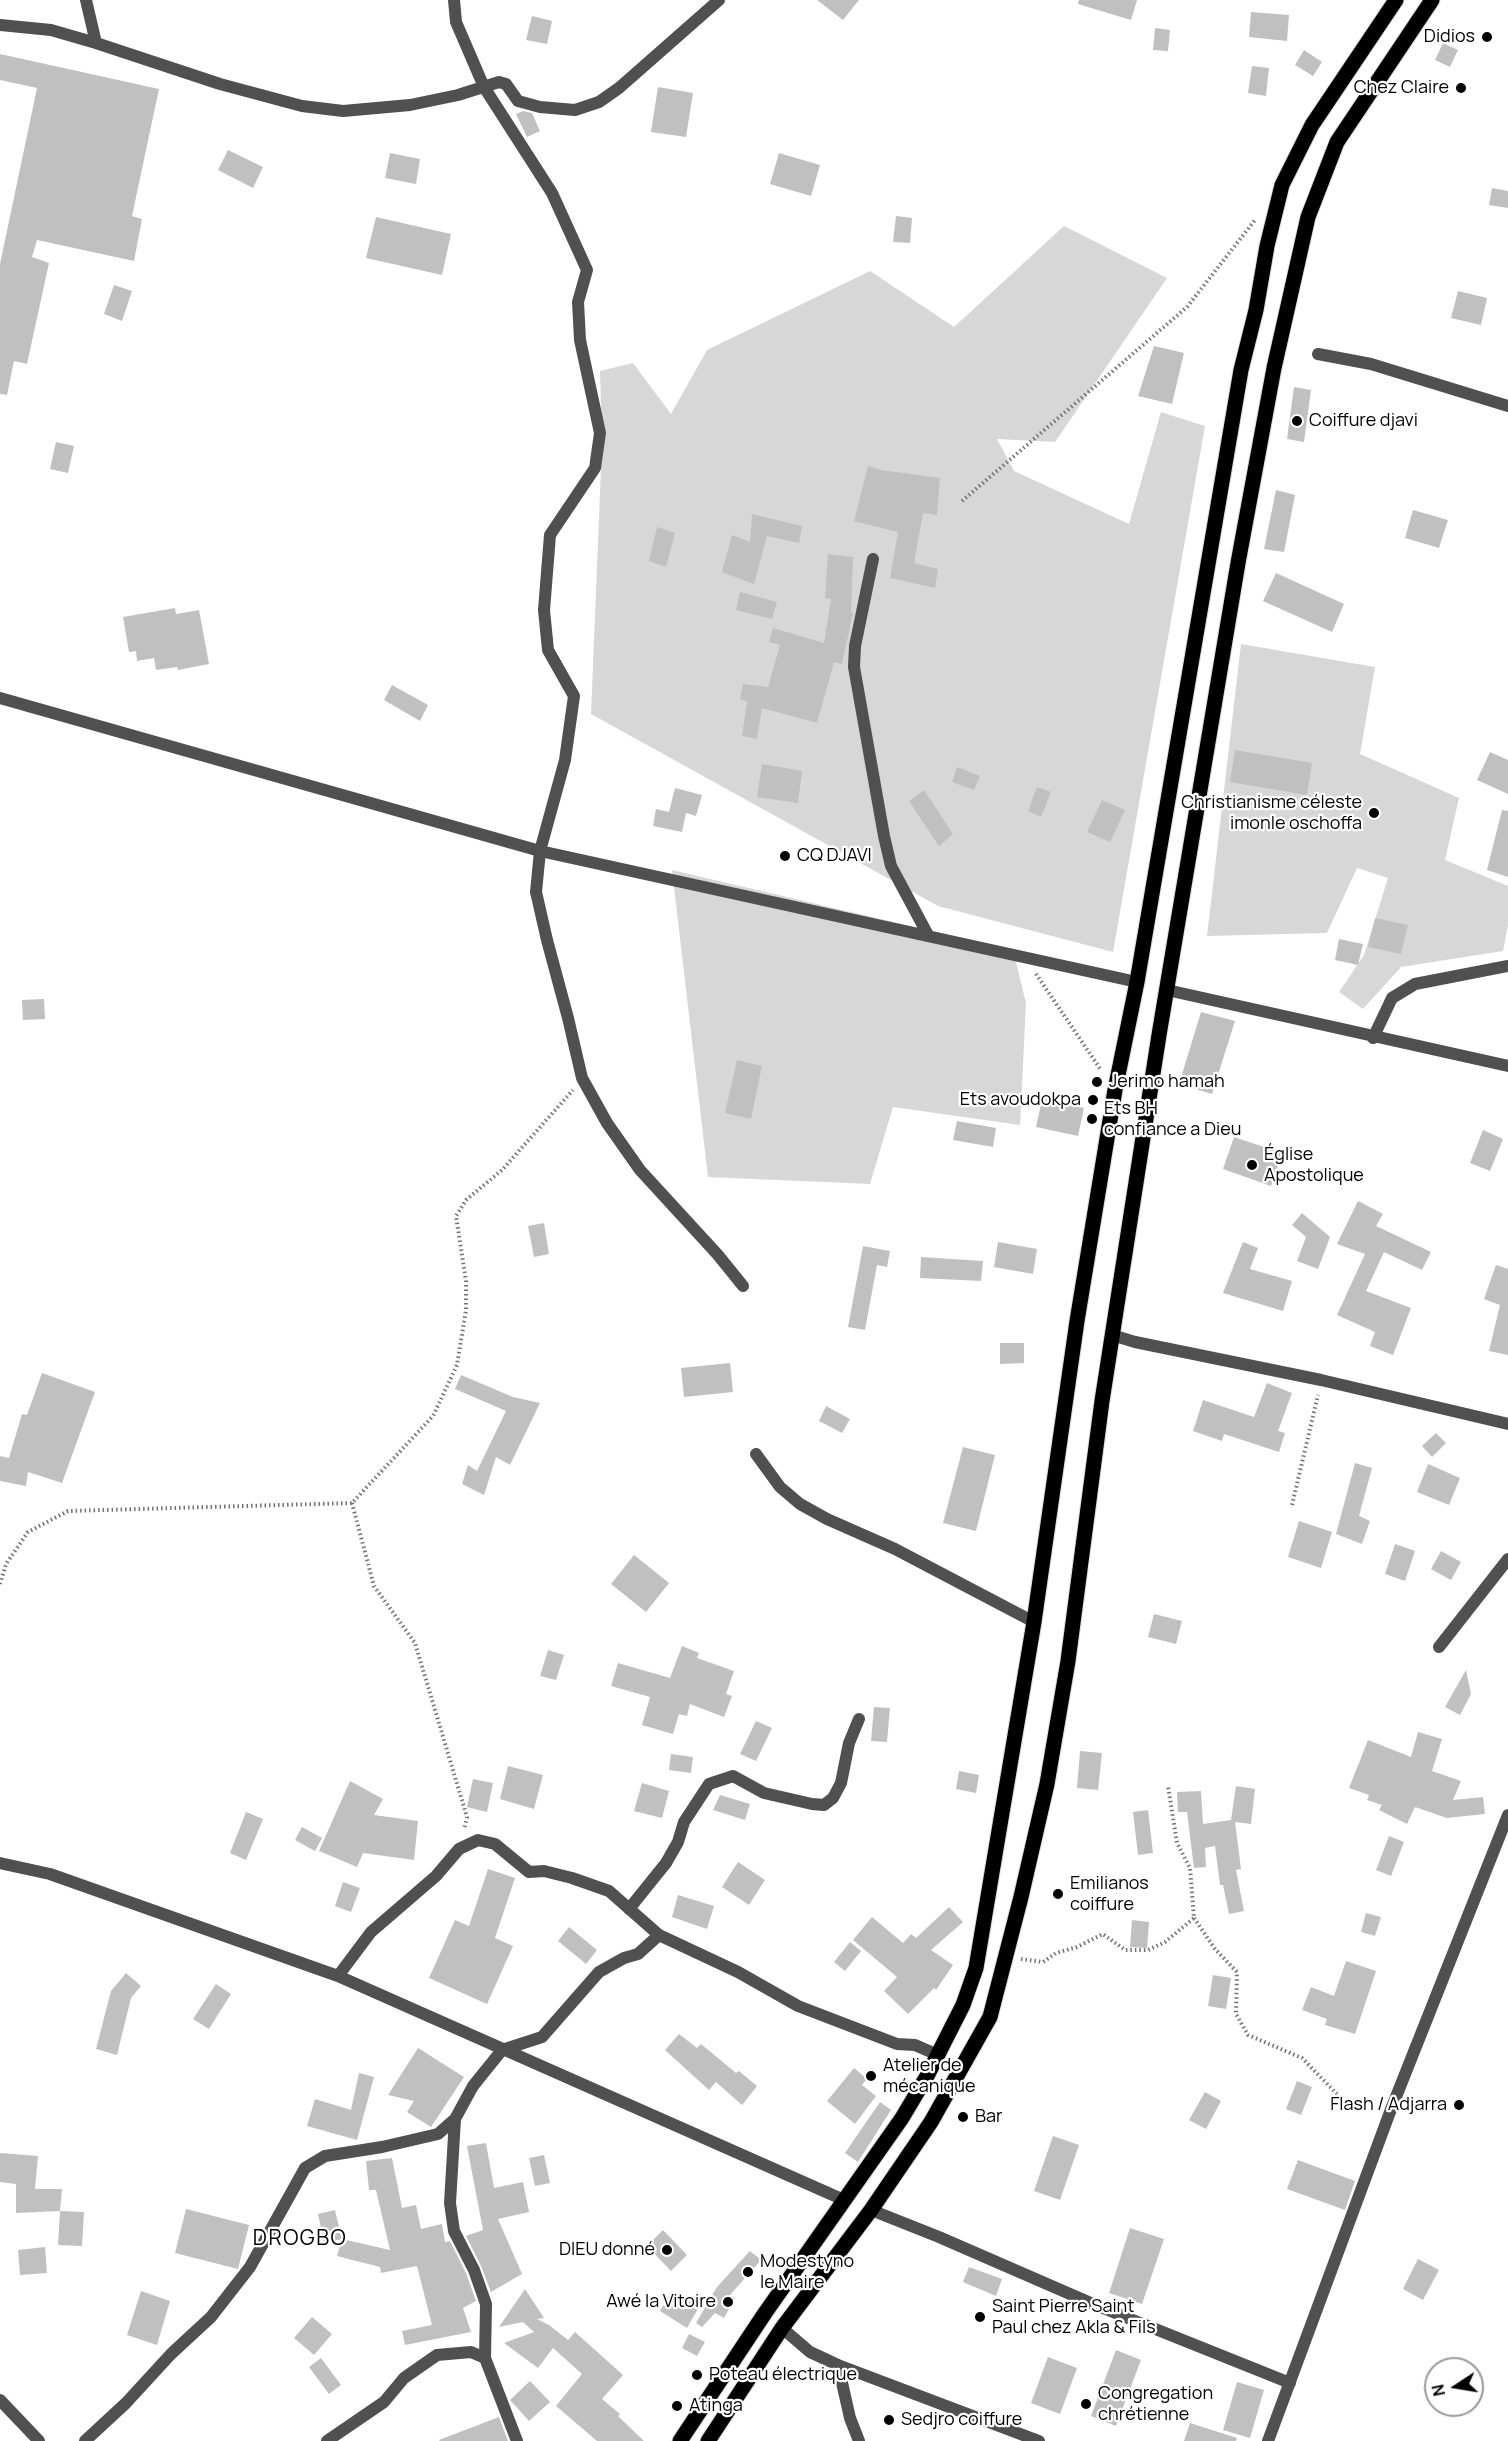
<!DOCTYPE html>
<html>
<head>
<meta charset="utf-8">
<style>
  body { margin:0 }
  #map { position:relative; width:1508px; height:2441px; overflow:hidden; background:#fff; font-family:Manrope,sans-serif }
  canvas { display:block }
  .north { position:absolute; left:1424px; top:2357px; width:60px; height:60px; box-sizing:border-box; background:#fff; border:2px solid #999; border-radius:50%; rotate:258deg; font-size:16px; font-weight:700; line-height:24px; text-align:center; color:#000 }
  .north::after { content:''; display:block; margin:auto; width:21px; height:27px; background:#000; clip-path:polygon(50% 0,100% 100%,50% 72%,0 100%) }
</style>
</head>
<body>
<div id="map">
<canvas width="1508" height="2441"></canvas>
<div class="north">N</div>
</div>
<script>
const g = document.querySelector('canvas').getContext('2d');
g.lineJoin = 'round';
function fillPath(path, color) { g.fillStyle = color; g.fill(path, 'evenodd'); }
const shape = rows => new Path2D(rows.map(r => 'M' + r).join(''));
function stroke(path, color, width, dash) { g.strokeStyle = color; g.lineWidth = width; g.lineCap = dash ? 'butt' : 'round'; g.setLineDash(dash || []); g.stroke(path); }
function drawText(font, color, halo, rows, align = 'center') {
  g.font = font + ' Manrope,sans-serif'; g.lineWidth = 4.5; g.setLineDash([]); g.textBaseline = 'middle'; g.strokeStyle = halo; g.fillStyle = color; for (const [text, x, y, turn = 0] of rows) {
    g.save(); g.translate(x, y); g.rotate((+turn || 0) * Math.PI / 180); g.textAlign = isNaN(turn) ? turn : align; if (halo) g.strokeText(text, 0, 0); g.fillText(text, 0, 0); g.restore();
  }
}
const green = shape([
  [1064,226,1167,278,1055,442,997,439,1014,471,1129,524,1161,412,1205,426,1113,952,938,906,591,714,602,443,600,371,633,363,671,414,707,350,870,271,954,327],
  [1241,644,1375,667,1360,754,1459,798,1445,860,1508,886,1508,925,1503,951,1401,967,1363,1009,1339,992,1364,955,1388,878,1357,868,1327,933,1207,936],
  [672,870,1013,950,1026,1003,1020,1125,893,1107,870,1184,708,1177]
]);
const building = shape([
  [817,0,859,0,843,20],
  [1079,0,1137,0,1131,20,1078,4],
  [1251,12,1289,15,1287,41,1249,37],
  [532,16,552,21,547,44,526,40],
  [1155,28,1170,30,1168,51,1153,50],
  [1443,43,1458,50,1450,67,1435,60],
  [1304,50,1322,62,1313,76,1295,65],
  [0,54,159,89,132,216,142,219,134,261,37,240,32,257,49,263,27,364,14,361,7,395,0,394,0,264,37,88,0,80],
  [1252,66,1269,68,1266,96,1248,93],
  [658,87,693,93,686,137,651,132],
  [523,111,532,113,540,131,527,137,516,114],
  [228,150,263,167,253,188,218,170],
  [390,153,420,159,416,184,385,178],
  [779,153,820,165,811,196,770,184],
  [1492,188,1508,191,1508,208,1489,205],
  [896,216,912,218,910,243,893,242],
  [376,217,451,234,442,275,366,258],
  [114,285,132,291,122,321,104,314],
  [1458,291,1487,298,1481,325,1451,318],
  [1154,346,1184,353,1172,404,1138,396],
  [1294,387,1311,390,1304,442,1287,439],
  [56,442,74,446,68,473,50,469],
  [868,466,881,470,940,478,937,515,923,513,914,563,938,569,935,588,890,578,898,532,854,521],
  [1276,490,1295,495,1284,552,1264,549],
  [1413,510,1448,520,1439,548,1405,538],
  [752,514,802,526,799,543,767,536,754,584,722,572,732,535,750,542],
  [657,527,675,533,666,567,649,561],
  [828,554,853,557,851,613,853,613,842,664,834,662,817,723,762,708,757,739,742,736,747,701,740,700,743,684,768,687,780,645,769,642,773,628,824,643,831,599,825,598],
  [1276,573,1344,604,1332,632,1263,601],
  [740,592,777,602,772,619,736,610],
  [175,608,176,614,199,610,209,664,178,670,177,667,156,670,154,658,137,661,136,651,129,652,123,617],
  [392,685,428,705,420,721,384,700],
  [1235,750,1312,763,1307,795,1230,782],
  [1490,752,1508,760,1508,794,1477,780],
  [762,764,802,771,798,803,757,797],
  [957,767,980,776,974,790,952,782],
  [1037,787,1051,792,1041,817,1028,811],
  [675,788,702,795,696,816,686,813,682,832,653,826,656,809,669,812],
  [924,790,953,834,939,846,909,801],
  [1102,800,1125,810,1110,842,1087,832],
  [1502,810,1508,811,1508,877,1487,870],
  [1375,918,1408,925,1401,954,1368,947],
  [1339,939,1363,944,1358,965,1335,960],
  [44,999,45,1019,23,1020,22,1000],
  [1201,1012,1235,1021,1212,1094,1179,1084],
  [737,1060,762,1066,751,1119,725,1113],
  [1042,1099,1084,1108,1078,1136,1036,1127],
  [957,1121,996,1128,993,1147,953,1140],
  [1483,1130,1503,1139,1490,1171,1470,1163],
  [1234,1137,1282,1153,1271,1186,1223,1169],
  [1358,1201,1383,1214,1376,1226,1431,1252,1422,1270,1384,1252,1366,1291,1411,1308,1393,1355,1370,1346,1375,1332,1337,1315,1365,1254,1337,1244],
  [1302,1213,1330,1237,1318,1269,1297,1261,1306,1237,1292,1225],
  [544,1223,549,1254,534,1257,528,1226],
  [998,1242,1037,1249,1033,1274,994,1267],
  [1243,1242,1258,1248,1250,1269,1292,1281,1283,1311,1223,1293],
  [863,1246,890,1251,887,1267,877,1265,865,1330,848,1327],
  [921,1257,983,1261,981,1281,920,1278],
  [1496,1265,1508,1269,1508,1355,1489,1351,1500,1305,1484,1299],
  [1000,1343,1024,1343,1024,1363,1000,1364],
  [730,1363,733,1392,684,1397,681,1368],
  [42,1373,95,1392,62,1483,28,1472,26,1486,0,1481,0,1456,9,1458,22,1414,27,1415],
  [461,1375,513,1397,540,1403,510,1465,496,1457,484,1495,462,1484,468,1465,477,1471,506,1411,455,1389],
  [1267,1383,1292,1393,1278,1431,1285,1433,1279,1452,1224,1434,1222,1441,1193,1431,1203,1400,1254,1417],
  [826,1406,850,1419,842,1433,819,1421],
  [1436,1433,1446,1443,1432,1457,1422,1446],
  [963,1447,995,1455,976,1531,943,1523],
  [1355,1463,1372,1468,1359,1516,1370,1521,1362,1544,1336,1534],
  [1428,1464,1460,1478,1449,1505,1417,1492],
  [1299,1521,1332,1532,1321,1568,1288,1557],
  [1395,1544,1415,1551,1405,1581,1385,1574],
  [1441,1551,1461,1562,1451,1580,1431,1569],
  [634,1555,669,1583,646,1612,611,1584],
  [1154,1614,1182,1621,1176,1644,1148,1637],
  [682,1646,699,1653,697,1658,734,1671,726,1694,732,1696,724,1717,690,1704,687,1716,679,1714,673,1734,642,1725,650,1697,611,1686,618,1663,670,1678],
  [548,1650,564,1655,556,1680,540,1676],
  [1466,1670,1471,1694,1460,1715,1445,1707],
  [874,1707,890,1708,887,1742,871,1741],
  [756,1721,772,1728,756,1761,740,1754],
  [1418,1732,1442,1739,1432,1771,1461,1781,1453,1800,1483,1797,1485,1814,1447,1818,1415,1807,1407,1824,1379,1810,1382,1805,1367,1800,1369,1795,1349,1788,1368,1740,1411,1757],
  [1080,1751,1102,1753,1098,1790,1077,1788],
  [671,1754,693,1757,691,1773,669,1770],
  [508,1766,543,1775,534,1809,500,1799],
  [959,1771,979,1775,976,1793,956,1789],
  [473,1779,493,1783,487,1812,467,1807],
  [350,1781,383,1799,374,1815,418,1821,414,1860,363,1853,357,1867,319,1851],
  [642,1783,669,1791,662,1818,634,1811],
  [1236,1786,1255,1789,1251,1824,1235,1822,1241,1869,1236,1870,1244,1911,1229,1914,1223,1885,1220,1885,1215,1846,1205,1848,1206,1867,1194,1868,1187,1812,1178,1812,1177,1792,1201,1791,1203,1824,1231,1820],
  [720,1795,750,1804,745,1820,713,1810],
  [1148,1810,1153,1853,1138,1855,1133,1812],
  [246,1812,263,1819,246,1860,230,1853],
  [302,1827,322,1838,315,1851,295,1840],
  [1389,1836,1404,1842,1391,1876,1376,1870],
  [738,1862,765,1880,749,1905,722,1887],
  [488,1869,515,1878,495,1938,513,1946,487,2004,429,1978,455,1920,469,1926],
  [343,1882,360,1888,351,1912,335,1906],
  [678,1895,714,1906,707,1929,672,1917],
  [949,1907,963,1922,931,1950,953,1965,936,1990,934,1988,908,2014,884,1991,897,1977,853,1940,872,1917,903,1943,911,1934,916,1938],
  [1366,1913,1381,1917,1375,1936,1361,1932],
  [1132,1920,1149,1922,1147,1948,1130,1947],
  [569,1927,597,1950,586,1964,558,1941],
  [850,1942,861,1951,845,1971,834,1962],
  [1346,1961,1376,1971,1355,2034,1325,2025,1327,2019,1302,2010,1311,1987,1334,1996],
  [126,1973,141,1986,131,1998,117,2055,96,2049,111,1991],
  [1213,1975,1231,1978,1226,2009,1208,2006],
  [216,1984,231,1994,209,2029,193,2019],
  [679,2034,697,2048,701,2044,736,2073,739,2071,757,2086,742,2105,716,2082,709,2090,665,2050],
  [418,2048,464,2077,431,2127,407,2112,414,2101,388,2095],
  [854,2068,867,2079,862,2085,876,2096,855,2124,827,2101],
  [359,2073,374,2077,357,2140,307,2126,315,2099,351,2110],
  [1297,2081,1312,2087,1301,2115,1286,2109],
  [1205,2092,1221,2101,1206,2129,1189,2120],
  [880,2102,891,2110,858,2162,845,2153],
  [1053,2136,1079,2145,1060,2200,1034,2191],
  [486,2143,494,2188,523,2182,529,2212,498,2219,522,2274,491,2292,481,2266,466,2236,483,2230,467,2146],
  [0,2153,38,2156,35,2189,62,2189,60,2211,16,2213,16,2184,0,2182],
  [544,2155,550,2183,535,2186,529,2158],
  [392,2158,402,2208,416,2205,421,2229,442,2224,445,2242,450,2241,466,2273,476,2301,463,2308,471,2332,405,2345,402,2331,432,2325,417,2266,381,2273,380,2267,337,2256,342,2239,390,2250,376,2190,369,2190,366,2161],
  [1298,2160,1355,2181,1345,2210,1287,2189],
  [186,2209,249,2225,238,2269,175,2253],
  [335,2210,342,2239,324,2243,318,2214],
  [60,2211,84,2212,82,2246,58,2245],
  [1130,2228,1164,2239,1142,2304,1109,2293],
  [663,2230,687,2255,671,2271,647,2246],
  [45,2247,47,2273,20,2275,18,2250],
  [750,2251,761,2260,730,2295,735,2298,724,2318,715,2313,702,2327,696,2323,717,2287],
  [1418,2259,1439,2270,1423,2300,1403,2289],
  [969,2267,1002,2279,996,2296,963,2282],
  [525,2289,544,2318,537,2319,549,2325,568,2340,575,2332,623,2375,602,2399,620,2414,618,2416,644,2441,597,2441,556,2406,582,2374,553,2348,538,2368,504,2343,534,2332,523,2322,499,2327],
  [141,2291,170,2301,157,2345,127,2335],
  [672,2291,699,2307,687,2328,660,2311],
  [312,2317,332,2334,314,2355,294,2338],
  [689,2334,705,2342,697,2356,682,2348],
  [1116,2350,1141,2360,1116,2426,1091,2416],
  [1048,2357,1077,2368,1060,2414,1031,2403],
  [321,2358,341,2385,329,2394,309,2367],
  [530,2381,550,2402,529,2421,510,2400],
  [1237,2382,1264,2390,1250,2438,1223,2430],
  [499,2417,508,2441,440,2441,439,2440],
  [1190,2423,1237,2438,1236,2441,1184,2441]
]);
const path = shape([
  [962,501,1187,307,1255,220],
  [1036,974,1101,1070],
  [352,1503,374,1586,415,1643,467,1817,464,1830],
  [1292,1505,1318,1395],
  [0,1584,6,1564,28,1532,68,1511,352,1503,433,1416,457,1365,466,1310,466,1281,456,1216,466,1200,502,1170,573,1090],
  [1194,1918,1215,1949,1237,1972,1236,2014,1248,2035,1302,2058,1337,2094],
  [1021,1959,1043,1962,1056,1953,1077,1947,1103,1934,1125,1950,1148,1950,1165,1942,1194,1918,1190,1868,1177,1843,1168,1786]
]);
const minor = shape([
  [86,0,96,43,220,84,302,106,343,111,410,105,458,95,499,82,506,84,518,101,540,107,575,110,599,102,619,88,719,0],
  [454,0,456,22,484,87,552,193,587,270,578,302,580,340,600,433,595,468,550,535,544,610,548,650,574,696,565,760,540,851,536,892,547,940,568,1018,582,1078,607,1123,640,1170,718,1255,743,1286],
  [0,25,51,30,96,43],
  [1318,354,1371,364,1508,406],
  [873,559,855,646,854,667,884,836,891,866,928,935],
  [0,698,540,851,1137,982],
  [1167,990,1508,1066],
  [1373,1038,1392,998,1415,984,1508,966],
  [1112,1335,1135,1342,1321,1380,1508,1424],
  [756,1454,780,1487,800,1504,827,1519,895,1549,1034,1622],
  [1439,1647,1508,1559],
  [0,1863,50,1874,338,1976,844,2200],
  [629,1909,666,1863,678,1842,684,1822,709,1784,733,1776,764,1793,812,1804,824,1805,833,1798,841,1783,849,1743,859,1719],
  [338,1976,371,1932,436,1876,459,1849,478,1840,495,1844,529,1872,544,1871,572,1878,609,1891,659,1935,738,1972,798,2006,897,2044,915,2045,938,2055],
  [455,2119,450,2203,454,2231,474,2270,486,2304,485,2358],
  [871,2210,939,2237,1093,2304,1290,2383],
  [782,2328,810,2352,838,2365,1039,2441],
  [838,2365,850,2418,859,2441],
  [0,2400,39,2441],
  [85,2441,126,2403,171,2354,211,2317,250,2267,305,2168,325,2156,382,2147,438,2134,455,2119,473,2086,502,2050,542,2037,599,1972,624,1958,638,1954,659,1935],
  [327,2441,384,2402,404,2378,437,2355,471,2352,485,2358,517,2441],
  [1268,2441,1390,2112,1508,1815]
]);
const primary = shape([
  [680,2441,765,2313,902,2118,927,2076,963,2005,976,1968,1034,1622,1077,1321,1115,1090,1137,982,1241,370,1256,310,1267,246,1282,185,1312,125,1396,0],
  [708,2441,782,2328,871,2210,931,2122,990,2017,1021,1897,1047,1784,1068,1661,1102,1401,1159,1035,1238,563,1274,368,1308,217,1337,142,1432,0]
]);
const markers = [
  [1487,37,6,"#000"],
  [1461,88,6,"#000"],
  [1297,421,6,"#000"],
  [1374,813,6,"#000"],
  [785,856,6,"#000"],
  [1097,1082,6,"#000"],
  [1093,1100,6,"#000"],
  [1092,1119,6,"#000"],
  [1252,1165,6,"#000"],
  [1058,1894,6,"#000"],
  [871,2076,6,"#000"],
  [1459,2105,6,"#000"],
  [963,2117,6,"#000"],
  [667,2250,6,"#000"],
  [748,2272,6,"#000"],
  [728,2302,6,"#000"],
  [980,2317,6,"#000"],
  [697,2375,6,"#000"],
  [1086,2404,6,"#000"],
  [677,2406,6,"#000"],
  [889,2420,6,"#000"]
];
const poiNames = [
  ["Didios",1475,37,"right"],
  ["Chez Claire",1449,88,"right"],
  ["Coiffure djavi",1309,421],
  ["Christianisme céleste",1362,803,"right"],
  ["imonle oschoffa",1362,824,"right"],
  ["CQ DJAVI",797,856],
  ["Jerimo hamah",1109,1082],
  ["Ets avoudokpa",1081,1100,"right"],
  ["Ets BH",1104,1109],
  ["confiance a Dieu",1104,1130],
  ["Église",1264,1155],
  ["Apostolique",1264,1176],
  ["Emilianos",1070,1884],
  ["coiffure",1070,1905],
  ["Atelier de",883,2066],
  ["mécanique",883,2087],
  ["Flash / Adjarra",1447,2105,"right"],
  ["Bar",975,2117],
  ["DIEU donné",655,2250,"right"],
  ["Modestyno",760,2262],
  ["le Maire",760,2283],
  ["Awé la Vitoire",716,2302,"right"],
  ["Saint Pierre Saint",992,2307],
  ["Paul chez Akla & Fils",992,2328],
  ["Poteau électrique",709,2375],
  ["Congregation",1098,2394],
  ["chrétienne",1098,2415],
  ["Atinga",689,2406],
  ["Sedjro coiffure",901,2420]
];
const quarterNames = [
  ["DROGBO",300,2239]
];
fillPath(green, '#d7d7d7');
fillPath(building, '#c0c0c0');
stroke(primary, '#dbdbdb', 17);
stroke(path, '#727272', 4, [1.5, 3]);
stroke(minor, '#505050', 12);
stroke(primary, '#000', 15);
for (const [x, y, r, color] of markers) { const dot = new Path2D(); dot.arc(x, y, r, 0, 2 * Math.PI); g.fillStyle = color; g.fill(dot); stroke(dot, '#fff', 2); }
drawText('18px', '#000', '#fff', poiNames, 'left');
g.letterSpacing = '1.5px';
drawText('21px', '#000', '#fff', quarterNames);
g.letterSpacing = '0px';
</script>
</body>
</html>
